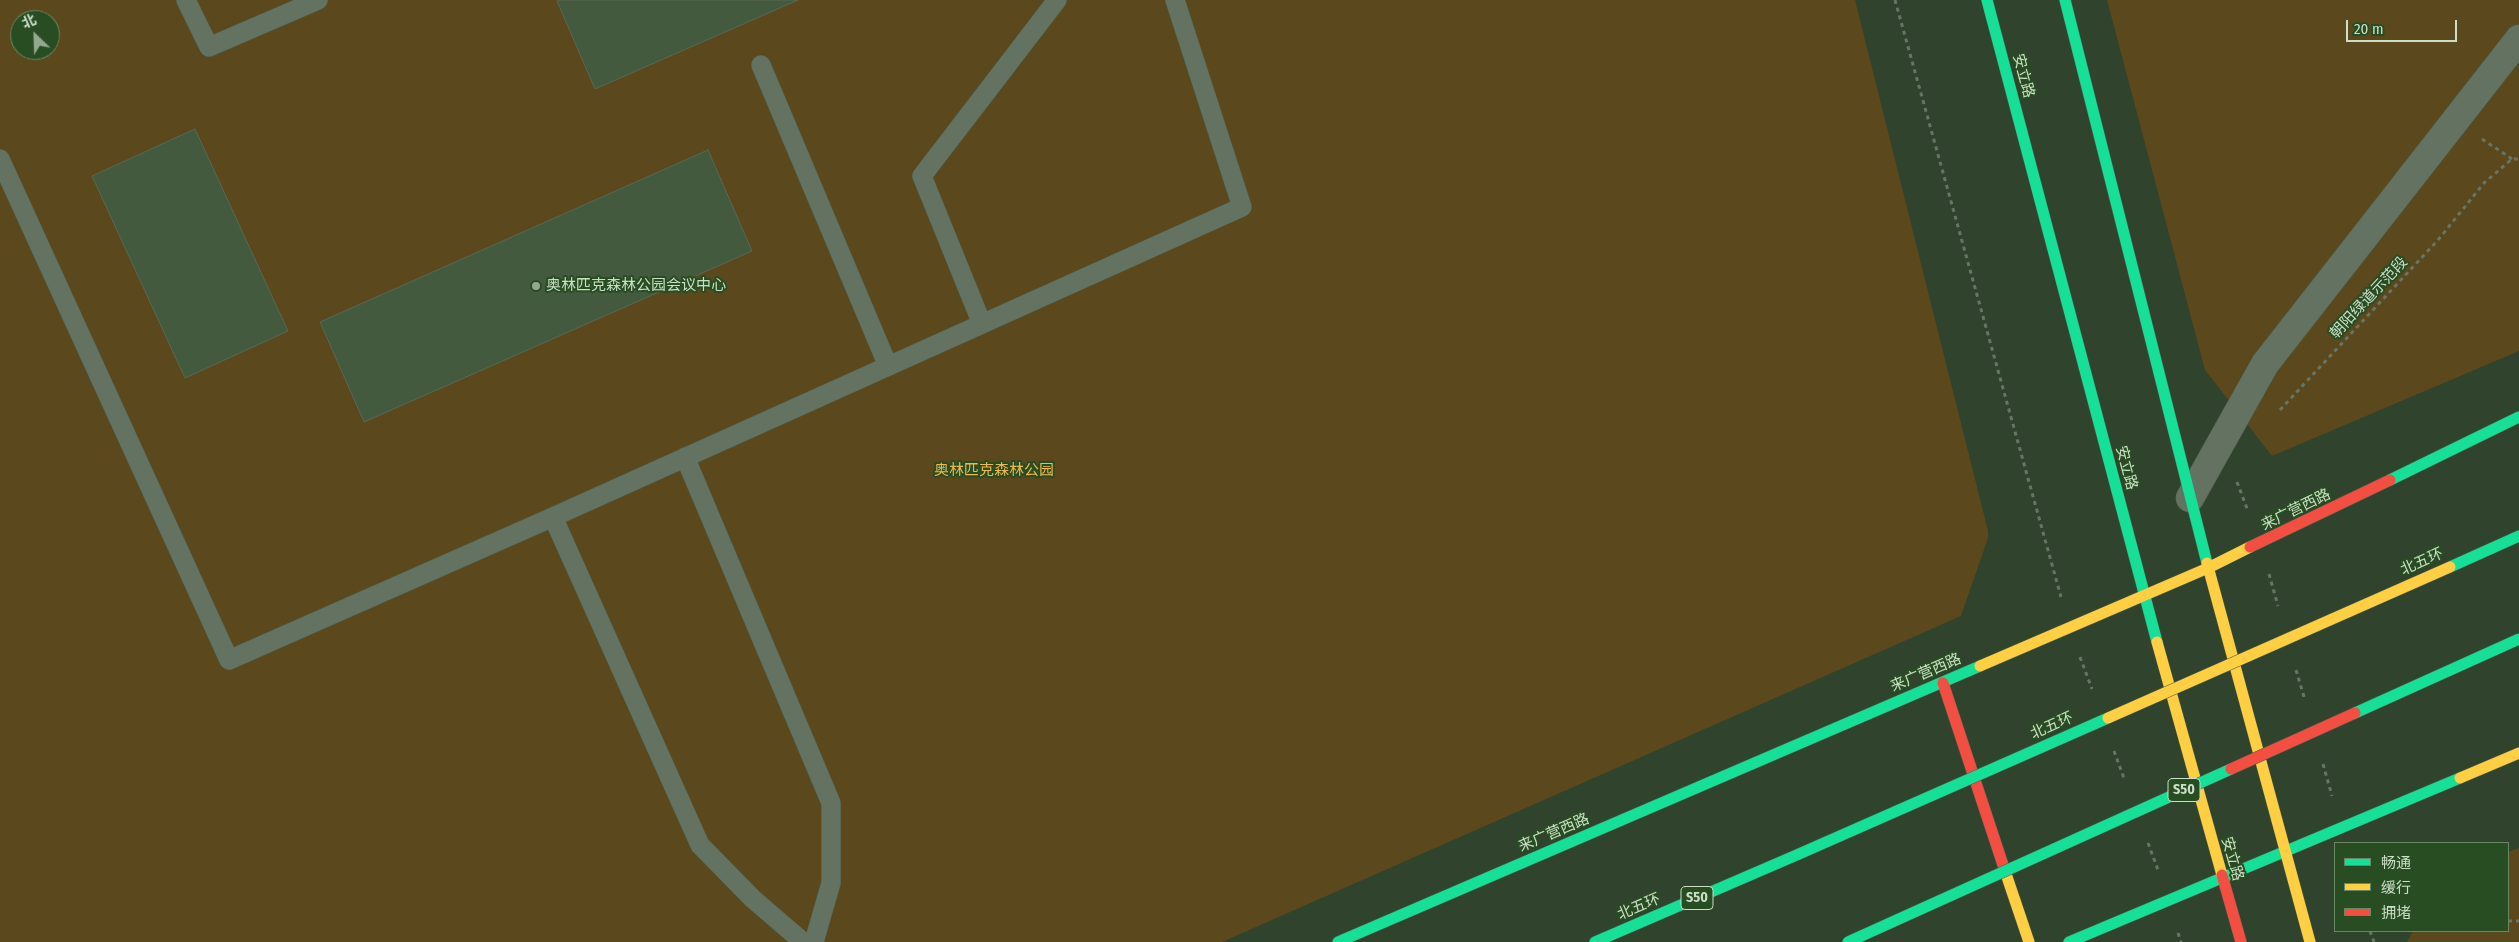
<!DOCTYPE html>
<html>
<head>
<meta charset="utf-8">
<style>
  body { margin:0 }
  #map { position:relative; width:2519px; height:942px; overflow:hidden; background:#30432d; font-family:"Fira Sans Condensed","Noto Sans SC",sans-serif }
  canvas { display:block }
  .legend { position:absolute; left:2334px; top:842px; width:175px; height:90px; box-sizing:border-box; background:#294d23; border:1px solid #698764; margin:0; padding:6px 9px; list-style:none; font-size:15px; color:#cadfc6 }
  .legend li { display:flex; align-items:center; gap:10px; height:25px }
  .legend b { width:25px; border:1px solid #698764 }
  .north { position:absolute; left:10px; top:10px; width:50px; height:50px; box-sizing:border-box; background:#294d23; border:1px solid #698764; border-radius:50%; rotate:336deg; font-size:14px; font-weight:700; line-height:20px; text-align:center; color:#cadfc6 }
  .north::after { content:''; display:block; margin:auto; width:18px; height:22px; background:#94a890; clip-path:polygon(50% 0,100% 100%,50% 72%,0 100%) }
  .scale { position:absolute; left:2346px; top:20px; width:111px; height:22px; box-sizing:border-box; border:2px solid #cadfc6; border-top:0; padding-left:6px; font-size:15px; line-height:18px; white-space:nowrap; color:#cadfc6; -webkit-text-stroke:4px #294d23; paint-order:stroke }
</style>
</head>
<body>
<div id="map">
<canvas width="2519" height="942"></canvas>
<ul class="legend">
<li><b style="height:6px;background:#16e098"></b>畅通</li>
<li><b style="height:6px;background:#ffcf43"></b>缓行</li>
<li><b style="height:6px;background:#f24e42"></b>拥堵</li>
</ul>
<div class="north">北</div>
<div class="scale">20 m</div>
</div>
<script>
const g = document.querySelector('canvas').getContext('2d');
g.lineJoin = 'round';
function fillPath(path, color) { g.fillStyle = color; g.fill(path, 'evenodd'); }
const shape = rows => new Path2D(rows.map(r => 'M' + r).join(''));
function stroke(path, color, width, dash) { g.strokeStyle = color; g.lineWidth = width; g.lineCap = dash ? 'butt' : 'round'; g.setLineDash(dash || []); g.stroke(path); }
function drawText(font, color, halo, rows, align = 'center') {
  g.font = font + ' "Fira Sans Condensed","Noto Sans SC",sans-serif'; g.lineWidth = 4; g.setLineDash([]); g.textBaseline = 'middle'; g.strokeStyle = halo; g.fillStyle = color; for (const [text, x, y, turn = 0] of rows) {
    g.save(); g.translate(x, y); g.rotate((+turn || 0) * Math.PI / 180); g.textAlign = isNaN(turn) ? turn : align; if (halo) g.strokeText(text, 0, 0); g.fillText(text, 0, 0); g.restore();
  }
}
const green = shape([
  [0,0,1855,0,1988,531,1988,538,1961,616,1222,942,0,942],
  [20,20,50,20,50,50,20,50],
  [2107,0,2519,0,2519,351,2272,456,2205,370],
  [2519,848,2519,942,2407,942,2413,931,2508,931,2508,852]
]);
const building = shape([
  [560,0,798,0,595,89,557,1,560,0],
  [195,129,288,331,185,378,92,176,195,129],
  [708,150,752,251,364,422,320,322,708,150]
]);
const path = shape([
  [1895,0,2061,597],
  [2482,139,2512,159],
  [2280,410,2438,240,2484,183,2512,159,2519,159],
  [2237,482,2248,511],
  [2269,574,2278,606],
  [2080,657,2092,689],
  [2296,670,2305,700],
  [2114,751,2125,781],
  [2323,764,2332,796],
  [2148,843,2158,870],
  [2508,921,2519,921],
  [2370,931,2374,942],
  [2178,933,2181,942]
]);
const lane = shape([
  [186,0,209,47,318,0],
  [761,65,888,366],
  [0,159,229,660,553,517,1242,207,1175,0],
  [982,324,922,176,1057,0],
  [685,457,831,803,831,883,814,942],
  [553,517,700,845,753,899,803,942]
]);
const street = shape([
  [2190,498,2265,364,2519,39]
]);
const fast = shape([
  [1987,0,2157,642],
  [2065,0,2207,563],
  [2390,480,2519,417],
  [2450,567,2519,536],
  [1338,942,1980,666],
  [1595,942,1799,854],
  [2069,942,2460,778]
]);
const slow = shape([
  [2207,563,2310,942],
  [2157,642,2222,875],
  [1980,666,2208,568,2250,547],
  [2460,778,2519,753],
  [2004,868,2029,942]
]);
const jam = shape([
  [2250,547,2390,480],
  [1943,683,2004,868],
  [2222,875,2241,942]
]);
const fastBridge = shape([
  [2355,713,2519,639],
  [1799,854,2108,718],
  [1848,942,2231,769]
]);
const slowBridge = shape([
  [2108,718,2450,567]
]);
const jamBridge = shape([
  [2231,769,2355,713]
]);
const markers = [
  [536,286,5,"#94a890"]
];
const shields = [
  [2184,790,32],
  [1697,898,32]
];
const shieldNames = [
  ["S50",2184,790],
  ["S50",1697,898]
];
const streetNames = [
  ["安立路",2023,76,75],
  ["朝阳绿道示范段",2369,298,-47],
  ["安立路",2126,468,75],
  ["来广营西路",2296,510,-26],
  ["北五环",2422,562,-24],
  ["来广营西路",1926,673,-23],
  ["北五环",2052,726,-24],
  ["来广营西路",1554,833,-23],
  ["安立路",2232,859,74],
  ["北五环",1639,907,-23]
];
const poiNames = [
  ["奥林匹克森林公园会议中心",546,286]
];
const parkNames = [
  ["奥林匹克森林公园",994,471]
];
fillPath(green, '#5b481d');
fillPath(building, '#435a3f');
stroke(building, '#586855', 1);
stroke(lane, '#4e5f4b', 20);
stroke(street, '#4e5f4b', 29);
stroke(fast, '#4e5f4b', 12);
stroke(slow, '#4e5f4b', 12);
stroke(jam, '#4e5f4b', 12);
stroke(path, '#677565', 3, [4, 4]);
stroke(lane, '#637261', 19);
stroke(street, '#637261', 28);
stroke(fast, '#16e098', 11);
stroke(slow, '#ffcf43', 11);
stroke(jam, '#f24e42', 11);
stroke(fastBridge, '#4e5f4b', 12, []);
stroke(slowBridge, '#4e5f4b', 12, []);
stroke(jamBridge, '#4e5f4b', 12, []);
stroke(fastBridge, '#16e098', 11);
stroke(slowBridge, '#ffcf43', 11);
stroke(jamBridge, '#f24e42', 11);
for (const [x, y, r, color] of markers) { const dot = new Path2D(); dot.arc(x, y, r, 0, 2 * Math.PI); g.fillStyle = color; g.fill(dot); stroke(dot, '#294d23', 2); }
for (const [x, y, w] of shields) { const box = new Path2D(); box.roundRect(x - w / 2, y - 11.5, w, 23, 4); g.fillStyle = '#294d23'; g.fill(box); stroke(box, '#cadfc6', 1); }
drawText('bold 14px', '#cadfc6', null, shieldNames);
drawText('15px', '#cadfc6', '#294d23', streetNames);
drawText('15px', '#cadfc6', '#294d23', poiNames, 'left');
drawText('15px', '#f0b84d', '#294d23', parkNames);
</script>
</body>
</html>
